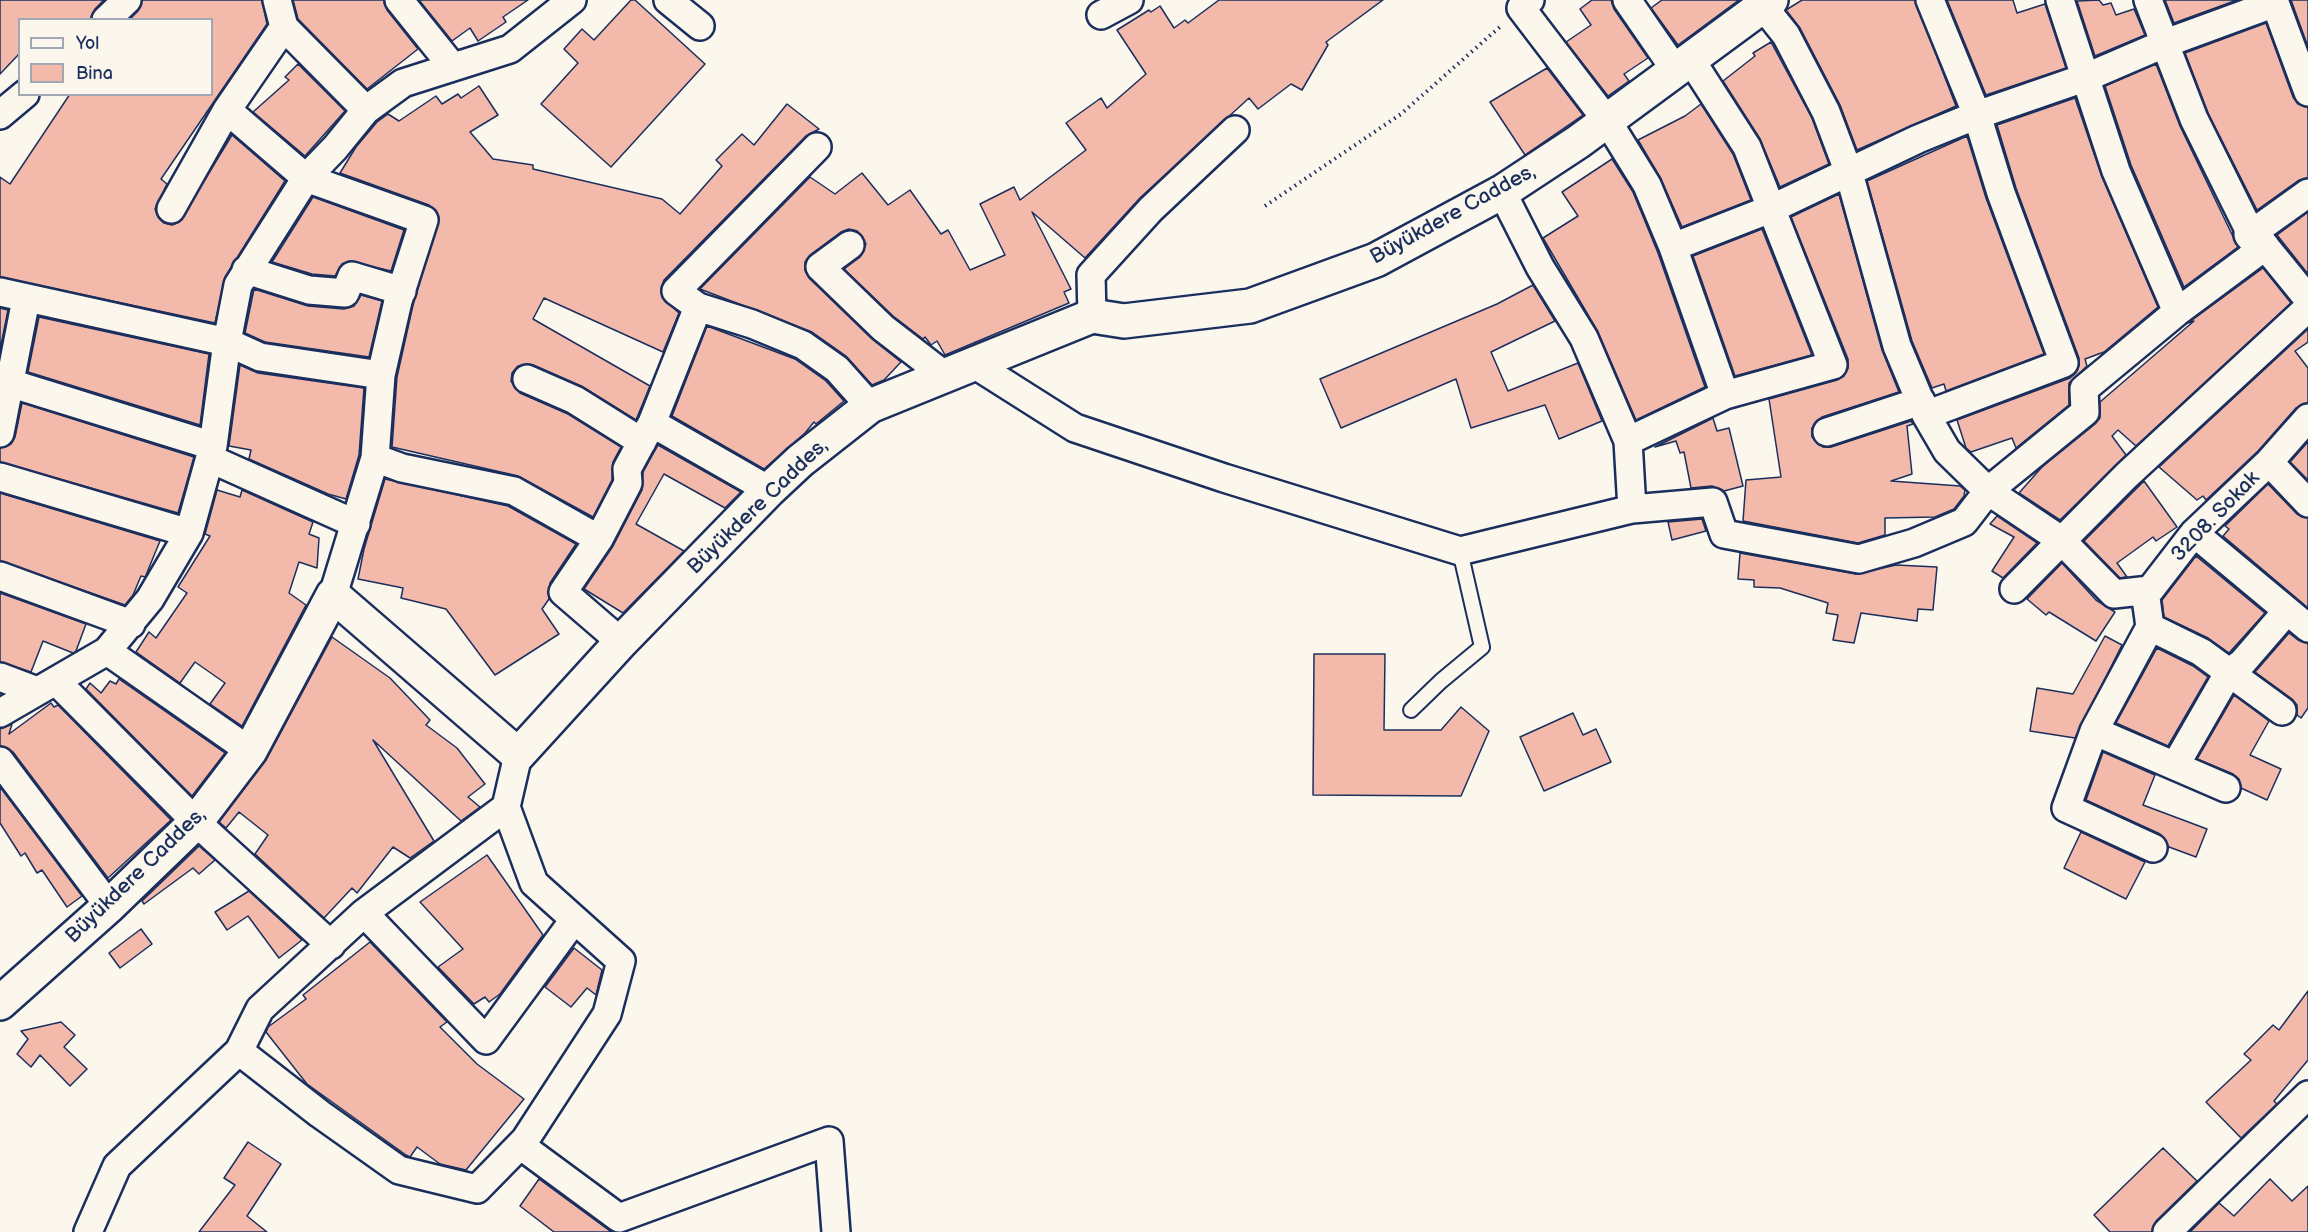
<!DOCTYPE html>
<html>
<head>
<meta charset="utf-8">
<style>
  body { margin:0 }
  #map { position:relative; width:2308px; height:1232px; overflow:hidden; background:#fbf7ec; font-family:"Balsamiq Sans",sans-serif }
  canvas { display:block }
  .legend { position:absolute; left:18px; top:18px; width:195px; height:78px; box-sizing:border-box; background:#fbf7ec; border:2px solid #a1a7b3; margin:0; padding:8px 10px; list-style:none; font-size:18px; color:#1b2f5e }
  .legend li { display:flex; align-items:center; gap:12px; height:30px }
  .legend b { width:30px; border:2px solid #a1a7b3 }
</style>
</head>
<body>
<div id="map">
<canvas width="2308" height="1232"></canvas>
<ul class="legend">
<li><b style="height:8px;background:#fbf7ec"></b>Yol</li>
<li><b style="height:16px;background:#f3b9ab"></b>Bina</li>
</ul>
</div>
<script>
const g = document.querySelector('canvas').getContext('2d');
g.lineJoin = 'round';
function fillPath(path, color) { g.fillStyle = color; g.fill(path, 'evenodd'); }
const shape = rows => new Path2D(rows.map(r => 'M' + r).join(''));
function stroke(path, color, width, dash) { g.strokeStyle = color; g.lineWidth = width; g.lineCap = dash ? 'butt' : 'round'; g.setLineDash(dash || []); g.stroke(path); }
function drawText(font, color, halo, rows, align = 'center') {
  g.font = font + ' "Balsamiq Sans",sans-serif'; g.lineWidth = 6; g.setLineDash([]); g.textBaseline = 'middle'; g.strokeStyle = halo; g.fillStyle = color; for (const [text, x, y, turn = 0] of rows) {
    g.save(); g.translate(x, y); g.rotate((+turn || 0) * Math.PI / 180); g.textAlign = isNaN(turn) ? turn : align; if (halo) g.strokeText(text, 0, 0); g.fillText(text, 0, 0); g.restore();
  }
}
const building = shape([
  [0,0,104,0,95,9,91,20,20,20,20,53,0,74,0,0],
  [142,0,262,0,267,24,161,179,167,184,155,209,158,217,164,223,172,225,179,222,232,135,285,181,225,277,215,323,0,277,0,177,10,184,70,94,212,94,212,20,129,20,138,11,142,0],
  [293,0,384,0,387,10,418,49,367,89,298,19,293,0],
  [419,0,528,0,503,17,506,22,478,41,470,28,452,41,419,0],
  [631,0,635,0,705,64,611,167,541,104,578,63,564,49,582,29,594,40,631,0],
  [1219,0,1383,0,1326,42,1328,45,1302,90,1291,84,1258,109,1249,98,1140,198,1085,258,1032,212,1071,289,1064,292,1069,303,945,355,937,341,931,345,925,337,923,339,893,316,844,269,860,257,866,244,857,231,849,229,841,232,810,255,805,262,805,270,809,278,872,339,901,362,884,380,872,385,846,356,812,332,700,289,810,177,835,194,862,173,888,205,910,190,941,234,948,230,970,270,1005,255,980,204,1014,187,1020,200,1086,150,1066,123,1101,98,1107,108,1146,74,1117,30,1149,10,1151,12,1160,6,1174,28,1185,20,1188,23,1219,0],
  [1592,0,1611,0,1614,9,1648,58,1624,74,1629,81,1608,96,1566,42,1591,25,1580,9,1592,0],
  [1662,0,1739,0,1678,45,1651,8,1662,0],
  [1802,0,1915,0,1956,106,1857,150,1840,105,1800,28,1786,10,1802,0],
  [1947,0,2013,0,2017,13,2045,4,2066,68,1986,95,1947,0],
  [2099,0,2103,5,2111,3,2116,15,2134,9,2145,35,2095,56,2077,1,2099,0],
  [2165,0,2237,0,2174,23,2165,0],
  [2291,0,2308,0,2308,47,2291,0],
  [2266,23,2293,97,2298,104,2308,107,2308,178,2299,180,2257,210,2208,113,2185,53,2266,23],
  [1771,42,1812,118,1829,164,1780,187,1760,139,1723,81,1755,56,1753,53,1771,42],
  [298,64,345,111,305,156,253,112,289,80,285,77,298,64],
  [2156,64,2180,126,2238,247,2184,287,2131,165,2105,86,2156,64],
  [1547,68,1583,115,1525,155,1490,102,1547,68],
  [479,86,498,115,470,132,493,159,533,165,533,169,662,199,680,214,722,166,716,160,742,134,754,145,787,104,819,129,806,136,664,280,661,288,662,297,679,313,663,352,544,298,533,319,650,386,636,420,583,387,533,365,518,366,512,373,511,381,520,393,568,414,621,447,613,462,612,480,593,517,518,476,392,447,397,377,413,305,439,217,436,210,429,205,340,173,356,147,377,122,388,114,399,121,436,96,442,104,458,94,461,98,479,86],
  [2075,98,2102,177,2158,307,2104,352,2085,359,2087,366,2069,383,2069,405,2016,448,2012,438,1971,452,1966,448,1957,420,2070,378,2079,366,2079,358,2016,188,1997,125,2075,98],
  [1701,104,1733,154,1751,200,1682,227,1661,179,1638,140,1685,116,1701,104],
  [1967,136,1986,198,2044,354,1946,391,1944,384,1932,388,1912,341,1867,181,1967,136],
  [1612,159,1633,192,1658,253,1705,387,1636,420,1598,332,1543,238,1578,216,1562,192,1612,159],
  [1839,194,1882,350,1899,392,1822,417,1812,428,1812,437,1823,447,1831,447,1911,421,1913,424,1907,426,1912,474,1891,481,1960,486,1965,490,1964,496,1954,509,1935,517,1885,518,1885,535,1858,543,1743,521,1746,480,1781,477,1769,399,1837,380,1844,376,1848,368,1848,359,1791,217,1839,194],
  [313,197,404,230,391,271,349,261,342,264,335,276,312,274,272,262,313,197],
  [2308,212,2308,274,2277,235,2308,212],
  [1762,229,1812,355,1735,376,1693,256,1762,229],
  [2263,268,2291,303,2136,446,2118,430,2112,436,2126,455,2060,520,2019,493,2042,467,2095,424,2100,418,2100,402,2194,321,2188,323,2263,268],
  [1533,285,1555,321,1491,352,1508,391,1578,363,1602,421,1559,439,1545,405,1471,428,1456,379,1341,428,1320,379,1497,304,1533,285],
  [254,289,308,306,344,309,354,306,361,295,382,301,369,357,265,342,245,333,254,289],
  [0,308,8,310,0,350,0,308],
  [39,317,209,354,200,425,28,372,39,317],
  [707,326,795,359,826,381,844,401,816,424,814,422,805,433,764,469,672,416,707,326],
  [2308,329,2308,342,2295,351,2308,368,2308,403,2296,408,2258,451,2206,500,2203,496,2197,500,2159,467,2308,329],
  [240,365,258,373,364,388,359,455,346,499,328,494,249,459,251,450,229,446,240,365],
  [22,403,194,457,178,513,0,462,0,448,11,444,15,437,22,403],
  [1713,418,1717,431,1729,428,1743,486,1724,491,1712,486,1691,488,1684,452,1680,453,1676,441,1655,447,1713,418],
  [2308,442,2308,480,2290,462,2308,442],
  [658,445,741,492,725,508,664,474,636,524,684,551,623,613,584,589,613,546,642,490,643,472,658,445],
  [385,479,508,506,576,544,550,583,549,599,542,609,559,634,495,675,446,609,401,598,403,588,358,579,364,549,385,479],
  [2144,481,2177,527,2156,541,2153,537,2117,563,2127,577,2120,578,2084,541,2144,481],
  [2268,484,2297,514,2308,518,2308,608,2223,536,2229,529,2225,526,2268,484],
  [217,490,240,497,242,490,313,522,309,534,319,538,317,568,299,562,289,593,306,605,242,726,210,704,225,683,195,662,180,683,136,652,149,632,156,638,187,593,178,587,210,536,205,534,217,490],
  [0,493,160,541,146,575,145,577,141,576,133,595,125,605,0,561,0,493],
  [1997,516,2037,543,2003,578,1992,571,2014,537,1990,524,1997,516],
  [1702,519,1706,531,1672,540,1668,522,1702,519],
  [1740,553,1856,574,1896,565,1937,567,1933,610,1918,609,1917,621,1861,613,1854,643,1833,640,1838,615,1826,613,1828,603,1780,588,1754,587,1754,580,1738,579,1740,553],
  [2196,556,2265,613,2229,653,2208,638,2164,617,2162,600,2196,556],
  [2062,563,2096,600,2115,612,2096,641,2049,612,2046,615,2027,599,2062,563],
  [0,593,86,624,76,651,73,653,43,641,31,672,0,662,0,593],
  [2289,633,2298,640,2308,643,2308,708,2301,718,2297,715,2297,705,2292,699,2255,672,2289,633],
  [2105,636,2122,645,2075,738,2030,731,2037,688,2073,694,2105,636],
  [332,637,390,678,430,720,426,725,457,748,485,784,468,797,480,807,461,821,373,740,434,841,410,858,393,847,357,893,352,888,324,918,255,854,268,835,239,812,226,828,219,822,266,760,332,637],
  [2157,648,2193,666,2208,677,2168,746,2116,723,2157,648],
  [1314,654,1385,654,1384,730,1441,730,1461,707,1489,731,1461,796,1313,795,1314,654],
  [119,679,225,753,192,796,86,689,90,683,101,693,110,681,116,684,119,679],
  [2234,695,2269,721,2250,755,2281,769,2267,800,2241,788,2239,779,2233,774,2197,759,2234,695],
  [51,703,54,707,58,705,171,820,108,878,13,752,0,746,0,729,12,724,9,734,51,703],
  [1573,713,1583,735,1596,729,1611,762,1544,791,1520,737,1573,713],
  [2103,752,2155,775,2143,805,2207,829,2196,857,2169,847,2160,834,2086,800,2103,752],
  [0,787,82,896,67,907,42,870,37,873,25,853,21,856,0,823,0,787],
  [2081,832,2145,862,2126,899,2064,868,2081,832],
  [199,846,215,860,199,874,193,868,144,904,142,901,199,846],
  [487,855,543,935,500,994,489,1002,485,997,474,1004,438,967,463,949,420,902,487,855],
  [249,891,302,940,279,958,248,916,227,930,215,912,249,891],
  [141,929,152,944,120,968,109,953,141,929],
  [370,942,447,1022,440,1027,477,1064,524,1099,466,1170,440,1164,417,1147,410,1157,406,1155,307,1084,266,1032,268,1027,306,999,303,995,370,942],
  [574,948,602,970,596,995,587,988,571,1007,545,987,574,948],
  [2308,991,2308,1060,2274,1101,2277,1104,2241,1138,2206,1102,2251,1060,2244,1054,2273,1025,2279,1030,2308,991],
  [61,1022,75,1035,64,1047,87,1069,70,1086,40,1055,31,1067,17,1054,28,1039,21,1031,61,1022],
  [248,1142,281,1164,247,1216,267,1232,199,1232,235,1185,224,1178,248,1142],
  [2163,1148,2197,1181,2156,1221,2152,1232,2110,1232,2094,1215,2163,1148],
  [539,1179,610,1231,613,1232,554,1232,520,1206,539,1179],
  [2270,1179,2292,1201,2308,1186,2308,1232,2190,1232,2219,1203,2234,1216,2270,1179]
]);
const path = shape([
  [1265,206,1401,114,1502,25]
]);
const lane = shape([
  [1411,710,1441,681,1482,647,1460,551]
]);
const street = shape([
  [399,0,452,66],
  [668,0,700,26],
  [1530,0,1521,8,1608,122,1647,185,1673,247,1773,208,1918,139,1977,115,2087,77,2166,43,2275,3],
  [1627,0,1676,71],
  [1758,0,1786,35,1826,112,1849,173,1897,346,1926,415,1947,451,1988,491,2061,540,2114,594,2150,590,2194,533,2269,462,2308,418],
  [2060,0,2116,171,2177,312],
  [2148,0,2194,119,2251,234,2308,193],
  [2274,0,2308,92],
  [1101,15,1129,0],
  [106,20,127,0],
  [284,27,366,110],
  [227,110,306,178,424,220,398,301,381,375],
  [0,115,25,94],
  [1502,192,1540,267,1584,338,1628,441,1632,509],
  [171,209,227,110,284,27,277,0],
  [850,245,820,267,883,328,944,375],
  [1673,247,1725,395,1833,365,1747,147,1691,60],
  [246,270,309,290,345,293,352,276,402,291],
  [0,292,227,342,260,357,381,375,375,458,333,595],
  [698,307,676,291,817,147],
  [1092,316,1091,275,1151,209,1235,130],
  [974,364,1075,428,1224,478,1460,551,1632,509,1713,502,1724,534,1859,559,1914,543,1964,522,1988,491,2085,412,2084,389,2177,312,2263,248,2269,251,2308,299],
  [527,379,575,400,642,442],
  [0,380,213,446],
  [1926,415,2064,363,2001,193,1977,115,1930,0],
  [652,423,769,490],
  [1827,432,1921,401],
  [0,433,26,299],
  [1628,441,1725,395],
  [375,458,402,468,514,491,599,539,563,592,621,642],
  [211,459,356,524],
  [2269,462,2308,503],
  [0,477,189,533],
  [2194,533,2308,628],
  [599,539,628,483,627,469,652,423,698,307,752,324,803,345,837,369,870,406],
  [0,576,131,624],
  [2014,589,2126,476,2308,308],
  [2145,591,2150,627,2094,731,2226,788],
  [2150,627,2201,652,2282,711],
  [107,651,250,751],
  [0,677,37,691],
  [56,681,196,822,331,945],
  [0,713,107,651,150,599,189,533,213,446,227,342,238,285,306,178,335,148,366,110,403,83,510,49,572,0],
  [2094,731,2066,808,2153,848],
  [0,761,109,906],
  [2175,766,2229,672,2242,663,2287,611],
  [364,913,486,1040,574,920],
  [239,1051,320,1114,399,1170,477,1189,525,1140,607,1014,621,961,534,883,506,807],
  [520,1145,619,1218,829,1141,836,1232],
  [88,1232,117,1166,239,1051,260,1009,364,913,506,807,518,755],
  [2167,1232,2308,1095]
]);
const secondary = shape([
  [2251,234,2263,248],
  [0,1003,109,906,196,822,250,751,333,595,518,755,621,642,769,490,800,461,870,406,1092,316,1124,321,1250,306,1376,260,1502,192,1578,142,1771,0]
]);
const streetNames = [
  ["Büyükdere Caddes,",1453,215,-29],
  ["Büyükdere Caddes,",758,507,-44],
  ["3208. Sokak",2216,517,-46],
  ["Büyükdere Caddes,",136,876,-44]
];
fillPath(building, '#f3b9ab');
stroke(building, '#1b2f5e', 1.5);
stroke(lane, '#1b2f5e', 18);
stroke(street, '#1b2f5e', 32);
stroke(secondary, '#1b2f5e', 38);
stroke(path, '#1b2f5e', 4, [1.5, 4.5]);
stroke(lane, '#fbf7ec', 14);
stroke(street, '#fbf7ec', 27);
stroke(secondary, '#fbf7ec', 33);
drawText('21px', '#1b2f5e', '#fbf7ec', streetNames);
</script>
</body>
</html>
